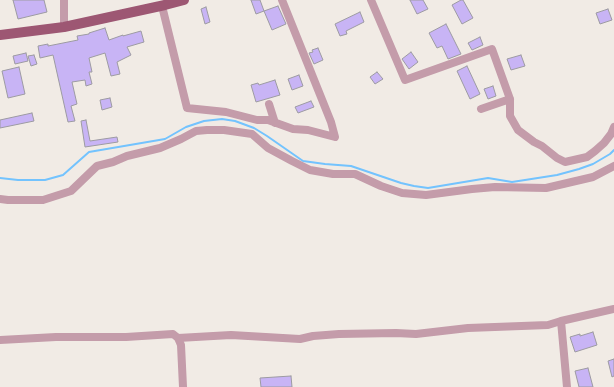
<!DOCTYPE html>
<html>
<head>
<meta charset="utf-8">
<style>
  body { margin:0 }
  canvas { display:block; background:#f1ebe5 }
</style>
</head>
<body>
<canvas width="614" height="387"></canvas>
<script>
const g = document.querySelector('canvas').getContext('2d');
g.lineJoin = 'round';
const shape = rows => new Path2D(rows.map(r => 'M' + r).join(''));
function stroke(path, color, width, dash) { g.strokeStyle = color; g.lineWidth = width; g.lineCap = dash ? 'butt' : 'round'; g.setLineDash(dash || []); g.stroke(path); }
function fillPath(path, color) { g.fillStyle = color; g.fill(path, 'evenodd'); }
const stream = shape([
  [0,178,18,180,45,180,63,175,89,152,165,139,186,127,204,121,222,119,235,121,254,128,267,136,303,161,325,164,351,166,401,183,414,186,428,188,488,178,512,182,525,180,557,175,579,169,593,164,610,154,614,150]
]);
const building = shape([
  [13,0,44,0,47,12,18,19,13,0],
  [251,0,260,0,264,11,256,14,251,0],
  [410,0,423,0,428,9,417,14,410,0],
  [461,0,463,0,473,18,462,24,452,5,461,0],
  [278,6,286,24,272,30,264,11,278,6],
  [206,7,210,22,205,24,201,9,206,7],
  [608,9,612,20,600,24,596,13,608,9],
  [360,12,364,22,346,31,347,34,340,36,335,24,360,12],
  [446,24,461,54,448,59,442,46,437,48,429,33,446,24],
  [105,28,109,40,123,35,123,36,141,31,144,42,127,47,131,55,117,62,120,74,111,76,105,53,89,58,92,72,89,72,92,84,86,86,85,80,72,82,77,104,71,106,75,121,68,122,53,55,40,58,38,46,48,44,48,46,78,40,77,36,89,34,89,33,105,28],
  [480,37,483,45,472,50,468,43,480,37],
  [318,48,323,60,314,64,309,53,313,52,312,50,318,48],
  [411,52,418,62,409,69,402,59,411,52],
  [26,53,28,61,15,64,13,56,26,53],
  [34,55,37,64,31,66,28,56,34,55],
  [521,55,525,66,511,70,507,59,521,55],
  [467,66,480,94,470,99,457,71,467,66],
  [19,67,25,94,8,98,2,71,19,67],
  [377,72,383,79,375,84,370,77,377,72],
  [299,75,303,86,292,90,288,79,299,75],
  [275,80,280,95,256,102,251,85,258,83,259,85,275,80],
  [493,86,496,96,488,99,484,89,493,86],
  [110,98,112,107,102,110,100,100,110,98],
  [311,101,314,107,298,113,295,107,311,101],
  [32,113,34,121,0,128,0,120,32,113],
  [86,120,90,141,117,137,118,142,85,147,81,121,86,120],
  [593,332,597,345,575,352,570,337,580,334,580,336,593,332],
  [614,359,614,376,612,377,608,361,614,359],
  [588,368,593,387,579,387,575,371,588,368],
  [291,376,292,387,261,387,260,378,291,376]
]);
const minor = shape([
  [64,0,64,27],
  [371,0,405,80,492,49,510,99,481,109],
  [162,6,187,108,226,112,257,120,268,120,293,129,308,130,335,137,331,122,282,0],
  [510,99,510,116,518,130,534,142,542,146,557,158,565,162,587,157,595,151,604,143,611,134,614,127],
  [269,104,275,123],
  [0,199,8,200,43,200,71,191,97,166,113,162,127,156,160,148,181,139,196,131,207,130,224,130,252,134,268,148,292,161,310,170,333,174,355,174,381,186,402,193,426,195,472,189,495,187,546,188,593,177,614,166],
  [178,338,231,335,300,339,313,336,339,334,396,333,416,334,468,328,548,325,561,321],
  [0,340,56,337,126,337,173,334,178,338,181,345,183,387],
  [567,387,561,321,614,309]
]);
const major = shape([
  [0,35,64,27,165,5,184,0]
]);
stroke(stream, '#73c3fe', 2);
fillPath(building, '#c8b4f5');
stroke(building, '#9d9ba2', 1);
stroke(minor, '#c49caa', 8);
stroke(major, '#9d5773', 10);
</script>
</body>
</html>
